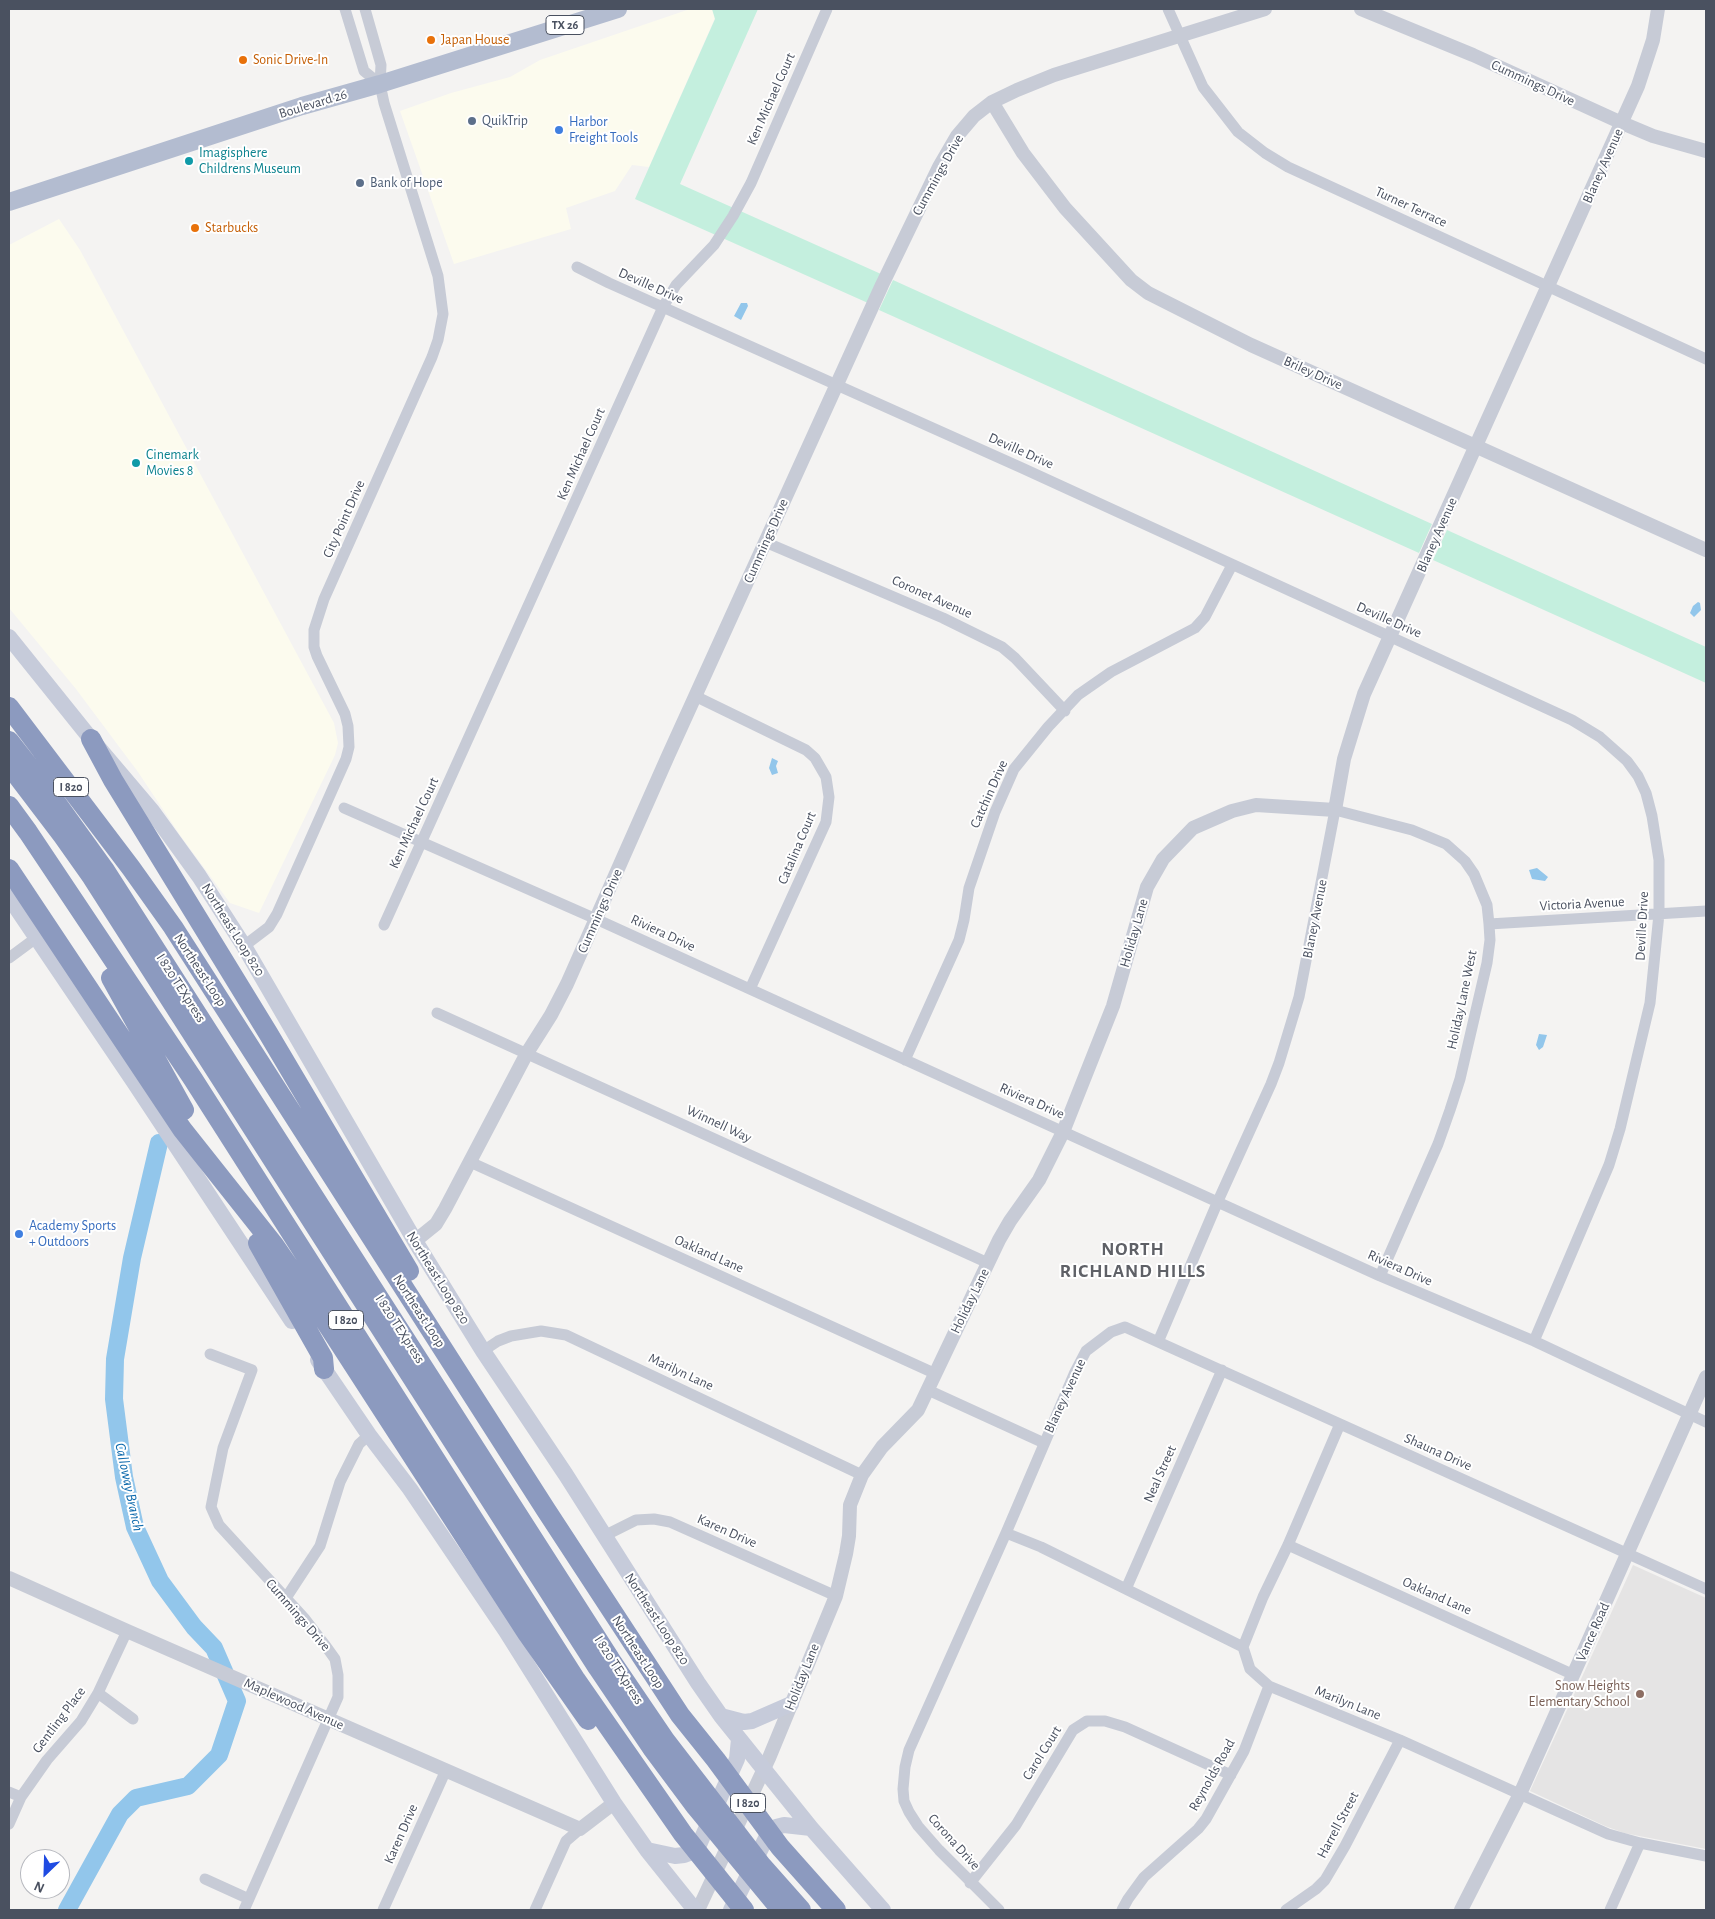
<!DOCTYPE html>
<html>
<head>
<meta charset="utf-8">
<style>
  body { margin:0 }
  #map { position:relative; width:1715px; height:1919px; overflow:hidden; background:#f4f3f2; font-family:"Alegreya Sans",sans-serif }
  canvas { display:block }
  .frame { position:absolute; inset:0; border:10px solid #4a5160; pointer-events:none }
  .north { position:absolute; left:20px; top:1849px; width:50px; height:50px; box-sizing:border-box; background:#fff; border:1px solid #b7b9bf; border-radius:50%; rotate:204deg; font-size:14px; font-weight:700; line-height:20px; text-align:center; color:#4a5160 }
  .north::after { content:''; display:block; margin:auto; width:18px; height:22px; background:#1f4be2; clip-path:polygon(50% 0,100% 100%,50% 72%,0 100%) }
</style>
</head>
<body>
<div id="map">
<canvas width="1715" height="1919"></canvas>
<div class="frame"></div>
<div class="north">N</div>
</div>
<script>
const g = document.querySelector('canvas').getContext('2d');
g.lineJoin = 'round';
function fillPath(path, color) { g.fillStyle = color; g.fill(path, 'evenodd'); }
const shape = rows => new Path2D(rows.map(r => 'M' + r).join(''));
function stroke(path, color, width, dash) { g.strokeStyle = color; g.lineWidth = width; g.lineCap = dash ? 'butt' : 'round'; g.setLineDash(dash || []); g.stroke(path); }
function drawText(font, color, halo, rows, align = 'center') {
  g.font = font + ' "Alegreya Sans",sans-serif'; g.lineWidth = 4; g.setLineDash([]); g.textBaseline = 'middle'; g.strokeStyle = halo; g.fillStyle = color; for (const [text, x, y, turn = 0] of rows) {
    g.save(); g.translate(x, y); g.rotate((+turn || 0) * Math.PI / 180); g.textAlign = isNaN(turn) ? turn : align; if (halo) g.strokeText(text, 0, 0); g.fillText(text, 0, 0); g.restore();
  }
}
const commercial = shape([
  [690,9,712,9,715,18,649,167,632,165,615,191,566,208,571,229,454,264,400,111,451,93,510,77,540,60],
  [59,219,80,250,334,723,338,743,335,755,259,913,230,903,180,835,138,772,76,689,9,608,9,245]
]);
const education = shape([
  [1633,1565,1706,1598,1706,1849,1624,1833,1605,1826,1530,1791]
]);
const green = shape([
  [712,9,758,9,680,184,881,274,868,303,635,199,715,19],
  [893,280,1432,524,1419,553,879,310],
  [1447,530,1706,647,1706,683,1433,560]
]);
const water = shape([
  [741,303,747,303,748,306,741,320,734,316],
  [1698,602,1700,603,1701,610,1694,617,1690,613,1693,606],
  [772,758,778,761,776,766,778,773,772,775,769,768],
  [1537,868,1548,877,1545,881,1532,879,1529,870],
  [1539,1034,1547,1035,1543,1047,1539,1050,1536,1045]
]);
const river = shape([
  [67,1910,120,1814,136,1798,188,1786,219,1755,237,1701,214,1648,194,1627,160,1581,135,1527,124,1477,114,1399,115,1359,132,1258,159,1143]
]);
const minor = shape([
  [345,9,364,71,380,84],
  [1168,9,1203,87,1238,132,1265,153,1288,167,1706,359],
  [577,267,609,283,1022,468,1572,720,1600,737,1627,761,1638,776,1646,793,1652,816,1659,860,1659,914,1650,1003,1620,1129,1609,1165,1534,1341],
  [765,542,943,618,1002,647,1015,658,1065,711],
  [695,696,806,750,815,758,826,777,829,797,826,822,750,989],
  [344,808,596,919,1380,1276,1534,1341,1706,1422],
  [1489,924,1706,911],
  [384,925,663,307,676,285,714,245,733,216,751,183,827,9],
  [244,946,269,927,277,914,346,759,349,747,348,726,345,714,317,656,314,647,314,630,324,599,432,357,438,340,443,314,438,276,384,103,380,84,381,65,365,9],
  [9,958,36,938],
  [437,1013,988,1263],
  [905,1060,959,940,964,920,969,888,995,812,1014,769,1048,727,1078,695,1111,672,1195,628,1205,617,1232,565],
  [470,1162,936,1374],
  [1158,1342,1218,1201,1271,1084,1279,1063,1299,997,1335,810,1412,830,1446,844,1465,861,1474,874,1487,905,1489,924,1490,940,1487,963,1460,1079,1450,1110,1438,1144,1380,1276],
  [483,1351,498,1341,511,1336,541,1331,566,1335,862,1475],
  [210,1354,252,1370,223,1448,211,1507,219,1525,305,1619,325,1645,335,1659,338,1675,338,1697,244,1910],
  [928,1390,1044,1443],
  [1006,1533,1041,1547,1243,1647,1250,1669,1269,1686,1400,1740,1608,1834,1640,1843,1706,1856],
  [604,1536,636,1520,654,1519,670,1522,836,1596],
  [1288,1545,1574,1675],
  [1126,1589,1222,1370],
  [286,1598,320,1546,340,1482,359,1444,369,1435],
  [1243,1647,1263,1597,1288,1545,1340,1424],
  [98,1693,133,1719],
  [9,1792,21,1797],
  [9,1824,21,1797,47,1760,81,1721,98,1693,127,1631],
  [205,1879,249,1899],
  [970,1883,1016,1825,1073,1730,1087,1721,1105,1721,1125,1727,1231,1775],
  [383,1910,446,1770],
  [535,1910,566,1841,580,1829],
  [999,1910,939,1850,918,1826,909,1812,904,1801,903,1789,905,1767,909,1750,1006,1533,1075,1372,1086,1351,1111,1332,1125,1327,1706,1589],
  [1122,1910,1128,1899,1144,1877,1198,1829,1206,1819,1244,1751,1269,1686],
  [1286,1910,1316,1889,1325,1880,1345,1846,1400,1740],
  [1610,1910,1640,1843]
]);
const tertiary = shape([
  [1361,9,1473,55,1622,123,1653,136,1706,151],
  [992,102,1023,153,1065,208,1131,280,1148,293,1251,345,1706,550],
  [415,1241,436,1224,445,1209,527,1053,551,1015,567,984,668,756,882,285,939,167,957,136,974,116,992,102,1017,90,1054,75,1265,9],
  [9,1578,127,1631,580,1829,614,1803],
  [698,1910,769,1758,836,1596,846,1554,849,1536,850,1505,862,1475,882,1447,918,1410,999,1240,1010,1221,1039,1180,1063,1132,1113,1006,1147,887,1163,859,1193,828,1232,811,1256,805,1335,810,1344,759,1364,694,1638,86,1653,40,1658,9],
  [1461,1910,1520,1794,1706,1377]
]);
const secondary = shape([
  [9,637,91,739,152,811,199,876,244,946,415,1241,483,1351,566,1475,698,1683,721,1716,811,1828,883,1910],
  [9,897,134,1082,292,1321],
  [318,1360,369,1435,410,1489,506,1631,614,1803,647,1850,695,1910],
  [721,1716,744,1722,752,1721,791,1704],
  [647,1850,675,1856,684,1855,692,1852,698,1847,737,1759,739,1739],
  [731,1910,768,1834,776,1827,784,1825,811,1828]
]);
const primary = shape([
  [9,202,302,106,380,84,618,9]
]);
const motorway = shape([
  [9,707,131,868,173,927,546,1510,680,1715,716,1760,780,1847,836,1910],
  [91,739,113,780,268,1033,409,1271],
  [9,741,45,787,104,869,610,1659,665,1740,762,1866,801,1910],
  [9,765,63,836,92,877,598,1668,652,1748,696,1807,781,1910],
  [9,806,28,832,193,1079,576,1680,683,1834,744,1910],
  [9,869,182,1129,274,1245,307,1293,527,1633,588,1720],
  [111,978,184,1110],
  [258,1243,323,1358,324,1369]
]);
const markers = [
  [431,40,5,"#e8710a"],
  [243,60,5,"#e8710a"],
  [472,121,5,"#5c6f8a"],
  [559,130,5,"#3f7fe0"],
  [189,161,5,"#0f9aa8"],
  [360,183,5,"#5c6f8a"],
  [195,228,5,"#e8710a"],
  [136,463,5,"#0f9aa8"],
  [19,1234,5,"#3f7fe0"],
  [1640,1694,5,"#8d6e63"]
];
const shields = [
  [565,25,38],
  [71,787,35],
  [346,1320,35],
  [748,1803,35]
];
const shieldNames = [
  ["TX 26",565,25],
  ["I 820",71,787],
  ["I 820",346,1320],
  ["I 820",748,1803]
];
const foodNames = [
  ["Japan House",441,40],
  ["Sonic Drive-In",253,60],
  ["Starbucks",205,228]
];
const streetNames = [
  ["Cummings Drive",1533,83,25],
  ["Ken Michael Court",771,99,-66],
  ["Boulevard 26",313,104,-17],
  ["Blaney Avenue",1603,166,-66],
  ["Cummings Drive",938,175,-61],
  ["Turner Terrace",1411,207,25],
  ["Deville Drive",651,286,24],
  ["Briley Drive",1313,373,24],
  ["Deville Drive",1021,451,24],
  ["Ken Michael Court",581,454,-66],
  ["City Point Drive",344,519,-66],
  ["Blaney Avenue",1437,535,-66],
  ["Cummings Drive",766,541,-66],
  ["Coronet Avenue",932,597,24],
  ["Deville Drive",1389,620,24],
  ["Catchin Drive",989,794,-66],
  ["Ken Michael Court",414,823,-65],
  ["Catalina Court",797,848,-67],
  ["Victoria Avenue",1582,904,-3],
  ["Cummings Drive",600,911,-66],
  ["Blaney Avenue",1315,919,-79],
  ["Deville Drive",1642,926,-87],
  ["Northeast Loop 820",233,930,58],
  ["Riviera Drive",663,933,25],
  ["Holiday Lane",1134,933,-74],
  ["Northeast Loop",200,970,57],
  ["I 820 TEXpress",181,988,57],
  ["Holiday Lane West",1462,1000,-78],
  ["Riviera Drive",1032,1101,24],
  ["Winnell Way",719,1124,25],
  ["Oakland Lane",709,1254,24],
  ["Riviera Drive",1400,1268,24],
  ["Northeast Loop 820",438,1278,58],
  ["Holiday Lane",970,1301,-64],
  ["Northeast Loop",419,1311,57],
  ["I 820 TEXpress",400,1329,57],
  ["Marilyn Lane",681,1372,25],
  ["Blaney Avenue",1065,1396,-65],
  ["Shauna Drive",1438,1452,24],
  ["Neal Street",1160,1474,-66],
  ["Karen Drive",727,1531,24],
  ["Oakland Lane",1437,1596,24],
  ["Cummings Drive",298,1615,49],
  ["Northeast Loop 820",657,1619,57],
  ["Vance Road",1593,1632,-66],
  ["Northeast Loop",638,1652,57],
  ["I 820 TEXpress",619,1670,57],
  ["Holiday Lane",802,1677,-68],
  ["Marilyn Lane",1348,1703,22],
  ["Maplewood Avenue",294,1704,24],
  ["Gentling Place",59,1720,-53],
  ["Carol Court",1042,1753,-58],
  ["Reynolds Road",1212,1775,-61],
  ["Harrell Street",1338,1825,-62],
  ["Karen Drive",401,1834,-66],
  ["Corona Drive",954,1842,48]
];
const serviceNames = [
  ["QuikTrip",482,121],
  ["Bank of Hope",370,183]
];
const shopNames = [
  ["Harbor",569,122],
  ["Freight Tools",569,138],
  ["Academy Sports",29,1226],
  ["+ Outdoors",29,1242]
];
const cultureNames = [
  ["Imagisphere",199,153],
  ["Childrens Museum",199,169],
  ["Cinemark",146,455],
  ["Movies 8",146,471]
];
const educationNames = [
  ["Snow Heights",1630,1686],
  ["Elementary School",1630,1702]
];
const waterNames = [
  ["Calloway Branch",129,1487,78]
];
const districtNames = [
  ["NORTH",1133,1249],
  ["RICHLAND HILLS",1133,1271]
];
fillPath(commercial, '#fcfbee');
fillPath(education, '#e5e4e4');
fillPath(green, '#c4efde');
fillPath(water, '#92c6eb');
stroke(river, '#92c6eb', 18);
stroke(minor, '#c7cbd6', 11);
stroke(tertiary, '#c7cbd6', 14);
stroke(secondary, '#c6cbda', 16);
stroke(primary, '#b3bcd0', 18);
stroke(motorway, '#8c9abf', 20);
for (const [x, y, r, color] of markers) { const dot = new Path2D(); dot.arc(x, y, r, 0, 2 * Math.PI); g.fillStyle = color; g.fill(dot); stroke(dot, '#fff', 2); }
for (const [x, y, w] of shields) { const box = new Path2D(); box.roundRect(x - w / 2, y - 9.5, w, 19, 4); g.fillStyle = '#fff'; g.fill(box); stroke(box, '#4a5160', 1); }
drawText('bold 12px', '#4a5160', null, shieldNames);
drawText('14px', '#c56008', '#fff', foodNames, 'left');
drawText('14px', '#4a5160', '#fff', streetNames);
drawText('14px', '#4e5e75', '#fff', serviceNames, 'left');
drawText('14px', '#366cbe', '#fff', shopNames, 'left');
drawText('14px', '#0d838f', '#fff', cultureNames, 'left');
drawText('14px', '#785e54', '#fff', educationNames, 'right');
drawText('italic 15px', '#106bad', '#fff', waterNames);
g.letterSpacing = '1px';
drawText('bold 19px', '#5f6167', '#fff', districtNames);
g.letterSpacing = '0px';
</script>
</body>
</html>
